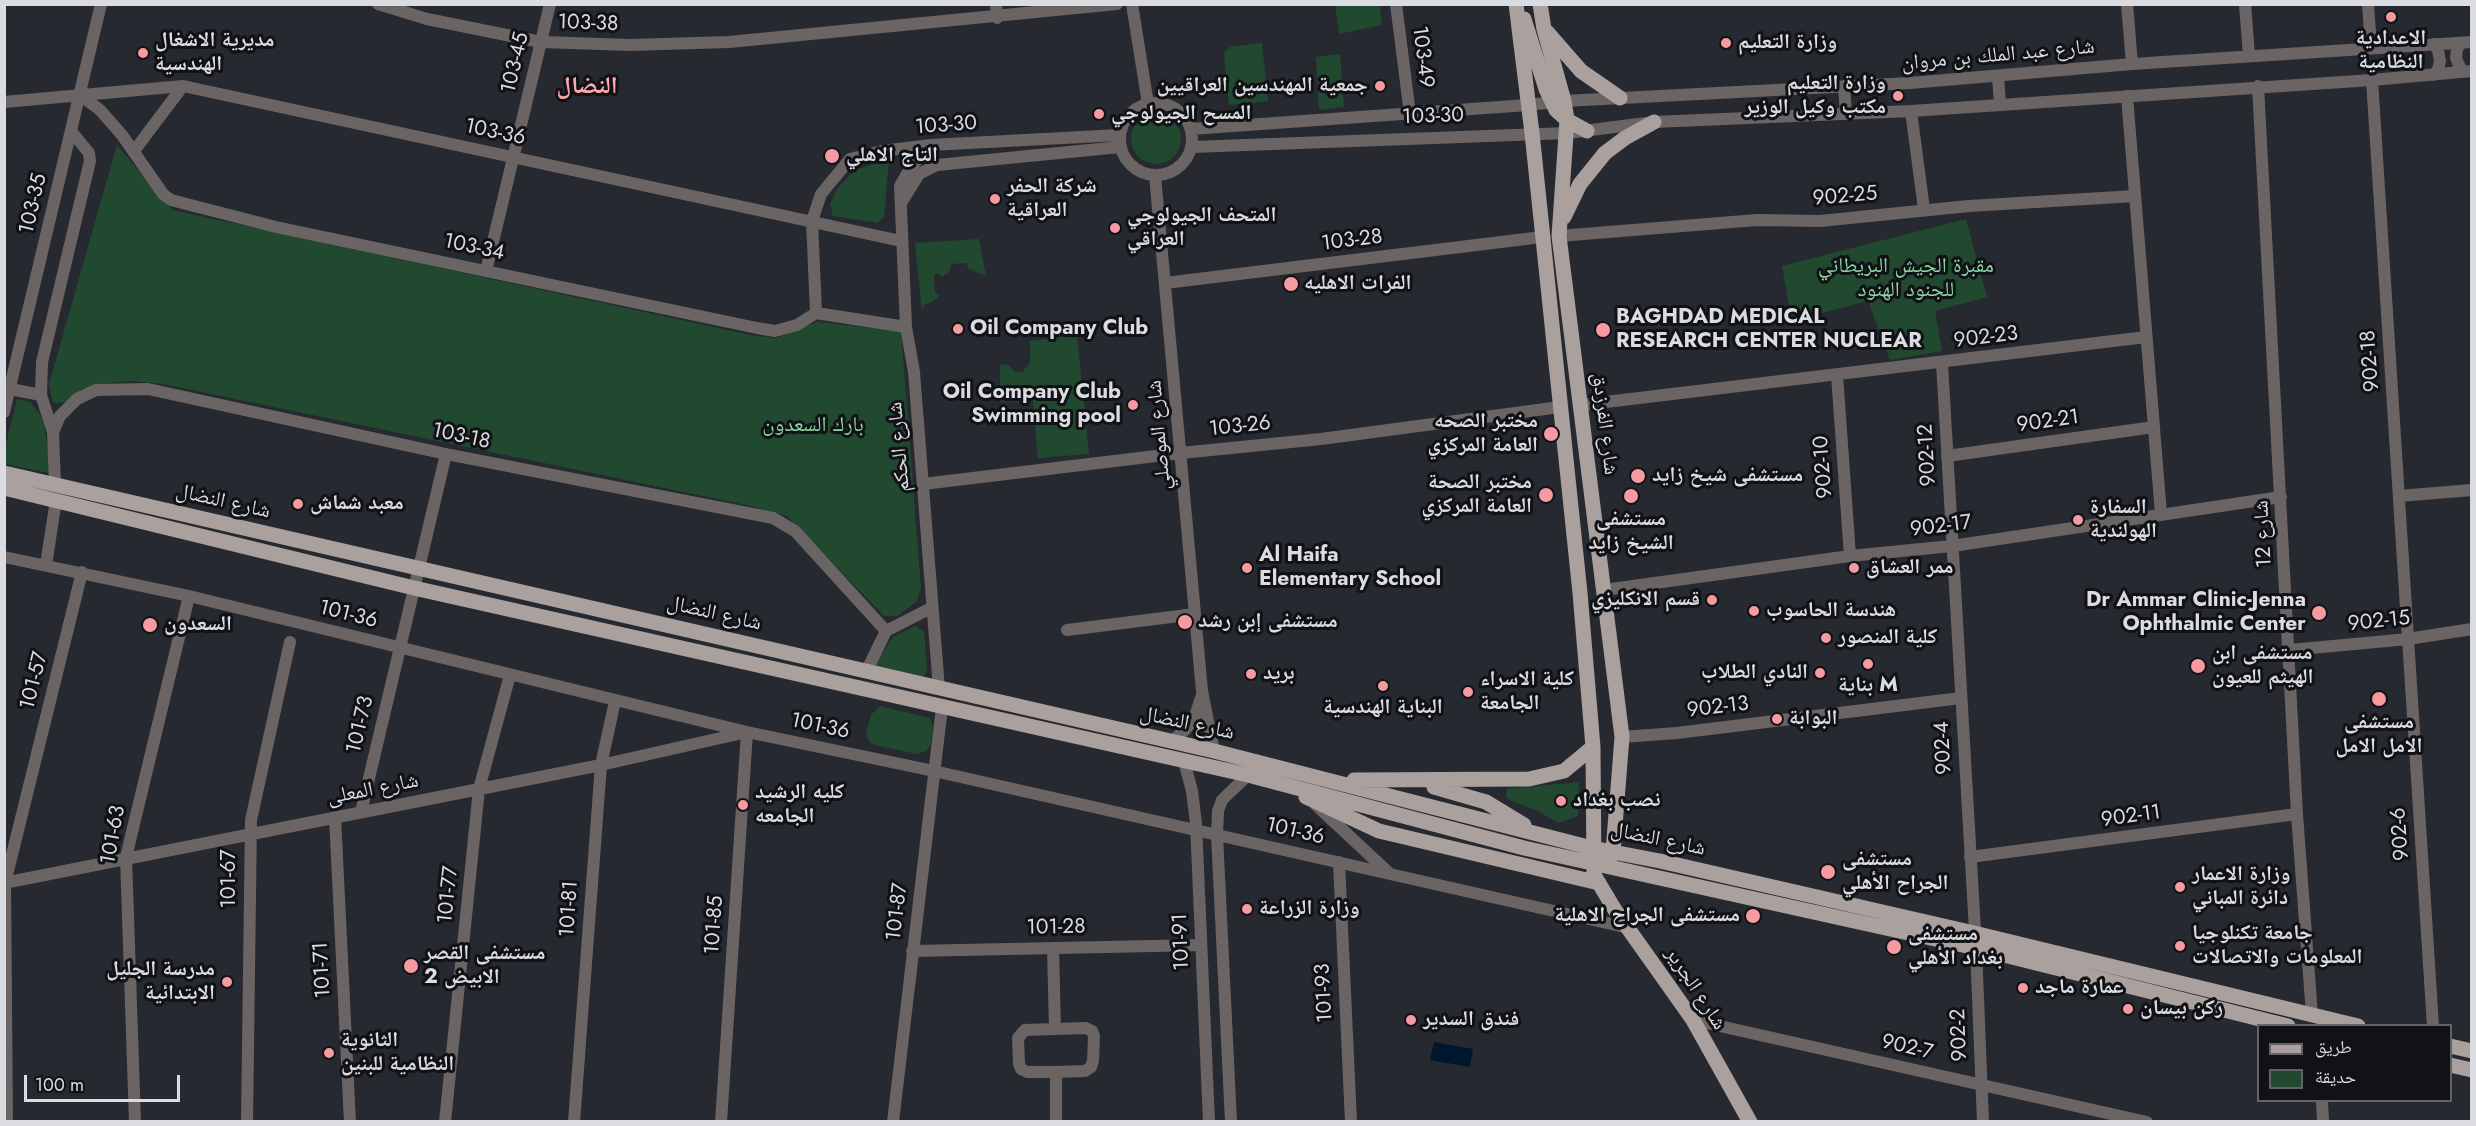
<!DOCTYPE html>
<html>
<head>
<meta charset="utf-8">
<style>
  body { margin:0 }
  #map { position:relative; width:2476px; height:1126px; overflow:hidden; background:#272930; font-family:Jost,"Noto Naskh Arabic",sans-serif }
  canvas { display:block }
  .frame { position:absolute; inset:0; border:6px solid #dbdce1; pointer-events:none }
  .legend { position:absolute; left:2257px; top:1024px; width:195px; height:78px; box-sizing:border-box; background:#111215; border:2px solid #626367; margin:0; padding:8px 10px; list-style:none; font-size:18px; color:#dbdce1 }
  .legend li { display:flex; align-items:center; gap:12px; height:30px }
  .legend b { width:30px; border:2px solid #626367 }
  .scale { position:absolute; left:24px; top:1075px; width:156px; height:27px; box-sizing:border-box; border:3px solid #dbdce1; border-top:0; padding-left:8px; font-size:18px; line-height:21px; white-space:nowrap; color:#dbdce1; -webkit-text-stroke:4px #111215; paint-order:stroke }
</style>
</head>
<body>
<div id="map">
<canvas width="2476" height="1126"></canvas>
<div class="frame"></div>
<ul class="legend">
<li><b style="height:8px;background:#aaa19e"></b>طريق</li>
<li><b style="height:16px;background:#214930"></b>حديقة</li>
</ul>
<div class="scale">100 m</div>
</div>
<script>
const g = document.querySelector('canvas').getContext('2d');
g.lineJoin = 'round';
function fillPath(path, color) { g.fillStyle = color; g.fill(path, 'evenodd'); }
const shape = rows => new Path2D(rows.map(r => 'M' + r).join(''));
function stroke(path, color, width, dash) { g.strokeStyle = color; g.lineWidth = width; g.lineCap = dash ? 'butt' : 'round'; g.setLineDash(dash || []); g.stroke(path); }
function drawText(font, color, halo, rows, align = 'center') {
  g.font = font + ' Jost,"Noto Naskh Arabic",sans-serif'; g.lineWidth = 6; g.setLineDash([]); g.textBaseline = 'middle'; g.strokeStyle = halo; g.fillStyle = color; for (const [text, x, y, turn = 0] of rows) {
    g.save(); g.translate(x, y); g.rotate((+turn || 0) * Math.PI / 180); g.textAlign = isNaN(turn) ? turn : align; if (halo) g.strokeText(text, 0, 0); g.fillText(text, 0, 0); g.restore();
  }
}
const green = shape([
  [1335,5,1380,5,1382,25,1339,34],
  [1262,43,1268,101,1229,105,1224,55,1225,51,1230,47],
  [1340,54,1344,107,1319,110,1316,57],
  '1131 139a25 25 0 1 1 50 0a25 25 0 1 1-50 0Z',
  [117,145,172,210,755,336,776,338,817,322,901,331,921,588,917,601,898,616,884,616,787,516,751,506,163,384,134,381,101,384,69,402,53,403,49,384],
  [889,159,884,217,877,223,833,216,830,204,838,188,855,170],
  [1966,219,1987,297,1935,311,1942,351,1890,360,1868,301,1818,314,1791,316,1782,266],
  [979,239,986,276,969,269,966,263,951,264,949,272,942,277,937,273,934,275,935,293,940,294,934,301,924,305,922,312,915,243],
  [1077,335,1089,454,1038,458,1033,401,1000,402,1000,365,1007,364,1015,372,1022,372,1030,363,1030,341],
  [17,399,30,402,41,416,45,429,51,471,49,473,5,464,5,448],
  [915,626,924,631,927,672,923,676,874,666,893,637],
  [880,706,930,718,933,727,931,744,926,751,917,754,874,745,869,741,866,733,871,715],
  [1579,782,1578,816,1558,823,1536,810,1509,800,1506,797,1507,789]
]);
const water = shape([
  [1434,1042,1473,1049,1470,1067,1430,1060]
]);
const minor = shape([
  [378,4,427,19,541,42,630,45,729,42,1117,4],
  [996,4,997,18],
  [1132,4,1148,104],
  [1396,4,1410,114],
  [2127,4,2132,64],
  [2245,4,2249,56],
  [2368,4,2371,47],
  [2461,43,2457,49,2456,58,2462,72],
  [2433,75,2438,70,2440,61,2438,50,2434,44],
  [1998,76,2000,105],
  [2372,80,2433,1026],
  [1844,86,1846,114],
  [2258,86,2297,814,2312,1015],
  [80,95,100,110,122,135,163,194,171,200,276,227,757,328,775,331,797,325,816,313,906,327],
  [2127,96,2161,514],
  [4,102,183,86,901,241],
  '1120 139a36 36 0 1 1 72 0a36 36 0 1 1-72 0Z',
  [1911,111,1924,209],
  [1191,129,1528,105,1564,101,1910,83,2132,64,2472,42],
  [931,145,911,167,900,186,906,327,914,372,939,689],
  [1192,147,1568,133,1654,122,1911,111,2372,80,2472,71],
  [134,151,183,86],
  [1155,176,1202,691,1214,751],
  [901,203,919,174,937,165,1120,147],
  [1559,236,1757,220,1820,221,1969,206,2135,196],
  [486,271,550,4],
  [1165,283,1542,237],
  [816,313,812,221,821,194,850,159,882,151,931,145,1119,135],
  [1942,363,1976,948,1983,1122],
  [1837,375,1850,556],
  [10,389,41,395],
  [1581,405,2146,337],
  [4,412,101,4],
  [53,432,41,395,42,362,90,161,89,153,71,131],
  [1947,456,2154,427],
  [55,484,53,432,60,416,77,399,96,390,148,389,446,454,773,518,795,531,886,631],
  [923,484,1181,453,1321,439,1560,407],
  [2399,496,2472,490],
  [4,557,189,596,747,732,934,771,1629,928],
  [46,565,56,500],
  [1604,590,1850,556,1952,546,2281,497],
  [1067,630,1195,614],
  [2290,650,2408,639,2472,629],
  [867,670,886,631,931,608],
  [1622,737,1677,733,1961,698],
  [1171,742,1185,730,1194,719,1202,695],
  [1184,761,1192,791,1196,823,1209,1122],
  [1316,805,1389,873],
  [361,812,446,454],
  [335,817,350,1122],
  [1970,857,2297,814],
  [1339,862,1351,1122],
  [4,883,601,765,747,732,721,1122],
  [1053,948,1055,1029,1086,1028,1092,1031,1094,1036,1093,1061,1091,1067,1085,1071,1056,1072,1056,1122],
  [912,951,1201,945],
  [1693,1020,2147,1122],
  [1055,1029,1025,1030,1018,1038,1019,1064,1021,1069,1027,1072,1056,1072],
  [2322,1100,2323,1122],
  [7,1122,5,883,82,572],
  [135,1122,126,857,189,596],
  [247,1122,251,820,290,642],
  [445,1122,479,789,510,675],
  [574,1122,601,765,615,701],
  [893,1122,942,707],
  [1231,1122,1217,835,1218,811,1222,800,1248,775]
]);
const major = shape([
  [1516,4,1532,133,1580,593,1593,747,1594,875,1615,910,1693,1020,1750,1122],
  [1540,4,1544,29,1564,101,1567,120,1559,236,1622,737,1613,852,1610,859],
  [1524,19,1546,89,1556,110,1567,120,1587,131],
  [1547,32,1581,71,1620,98],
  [1564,217,1580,184,1605,153,1625,138,1654,122],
  [4,473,1214,751,1592,848,1660,861,1974,933,2358,1026],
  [4,488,414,588,1248,775,1524,848,1976,948,2288,1026],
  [1354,780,1529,779,1564,771,1593,747],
  [1434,787,1486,802,1524,825],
  [1306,797,1379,831,1599,883],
  [2450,1046,2472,1051],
  [2450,1065,2472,1070]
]);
const markers = [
  [2391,17,6,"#f49aa0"],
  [1726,43,6,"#f49aa0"],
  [143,53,6,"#f49aa0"],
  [1380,86,6,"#f49aa0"],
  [1898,96,6,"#f49aa0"],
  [1099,114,6,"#f49aa0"],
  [832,156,8,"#f49aa0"],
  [995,199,6,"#f49aa0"],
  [1115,228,6,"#f49aa0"],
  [1291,284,8,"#f49aa0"],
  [958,329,6,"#f49aa0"],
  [1603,330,8,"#f49aa0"],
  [1133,405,6,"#f49aa0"],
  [1551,434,8,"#f49aa0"],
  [1638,476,8,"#f49aa0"],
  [1546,495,8,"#f49aa0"],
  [1631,496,8,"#f49aa0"],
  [298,504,6,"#f49aa0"],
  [2078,520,6,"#f49aa0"],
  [1247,568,6,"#f49aa0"],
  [1854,568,6,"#f49aa0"],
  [1712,600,6,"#f49aa0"],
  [1754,611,6,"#f49aa0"],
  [2319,613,8,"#f49aa0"],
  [1185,622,8,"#f49aa0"],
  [150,625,8,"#f49aa0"],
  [1826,638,6,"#f49aa0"],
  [1868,664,6,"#f49aa0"],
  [2198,666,8,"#f49aa0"],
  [1820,673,6,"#f49aa0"],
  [1251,674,6,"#f49aa0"],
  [1383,686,6,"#f49aa0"],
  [1468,692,6,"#f49aa0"],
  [2379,699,8,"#f49aa0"],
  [1777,719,6,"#f49aa0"],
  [1561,801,6,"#f49aa0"],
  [743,805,6,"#f49aa0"],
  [1828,872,8,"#f49aa0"],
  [2180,887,6,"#f49aa0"],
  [1247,909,6,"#f49aa0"],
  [1753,916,8,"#f49aa0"],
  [2180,946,6,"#f49aa0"],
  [1894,947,8,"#f49aa0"],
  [411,966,8,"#f49aa0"],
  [227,982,6,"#f49aa0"],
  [2023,988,6,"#f49aa0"],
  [2128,1009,6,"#f49aa0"],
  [1411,1020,6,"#f49aa0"],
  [329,1053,6,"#f49aa0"]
];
const streetNames = [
  ["103-38",588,24,2],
  ["شارع عبد الملك بن مروان",1998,56,-5],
  ["103-49",1422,57,83],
  ["103-45",516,63,-77],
  ["103-30",1433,117,-2],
  ["103-30",946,126,-4],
  ["103-36",495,133,12],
  ["902-25",1845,197,-5],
  ["103-35",34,204,-77],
  ["103-28",1352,241,-7],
  ["103-34",474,248,12],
  ["902-23",1986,338,-7],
  ["902-18",2371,361,-94],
  ["902-21",2048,422,-8],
  ["شارع الفرزدق",1604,424,83],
  ["103-26",1240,427,-6],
  ["شارع الموصلي",1160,435,-95],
  ["103-18",461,437,12],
  ["شارع الحكم",900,447,-95],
  ["902-12",1928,455,-93],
  ["902-10",1824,467,-94],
  ["شارع النضال",223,502,13],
  ["902-17",1941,527,-7],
  ["شارع 12",2264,534,-93],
  ["شارع النضال",714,614,13],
  ["101-36",348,615,14],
  ["902-15",2379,622,-6],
  ["101-57",35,681,-76],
  ["902-13",1718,708,-7],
  ["شارع النضال",1187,724,12],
  ["101-73",361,725,-77],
  ["101-36",820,727,12],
  ["902-4",1944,748,-93],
  ["شارع المعلى",373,790,-11],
  ["902-11",2131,817,-8],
  ["101-36",1295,832,13],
  ["902-6",2401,834,-94],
  ["101-63",114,835,-80],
  ["شارع النضال",1658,840,12],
  ["101-67",230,879,-90],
  ["101-77",449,895,-84],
  ["101-81",570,909,-86],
  ["101-87",898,912,-83],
  ["101-85",715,925,-86],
  ["101-28",1056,928,-1],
  ["101-91",1182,942,-92],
  ["101-71",323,970,-93],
  ["شارع الجرير",1695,989,57],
  ["101-93",1325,993,-93],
  ["902-2",1960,1035,-92],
  ["902-7",1907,1048,13]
];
const poiNames = [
  ["الاعدادية",2391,39,"center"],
  ["النظامية",2391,63,"center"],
  ["مديرية الاشغال",155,41],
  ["الهندسية",155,65],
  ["وزارة التعليم",1738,43],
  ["وزارة التعليم",1886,84,"right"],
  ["مكتب وكيل الوزير",1886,108,"right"],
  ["جمعية المهندسين العراقيين",1368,86,"right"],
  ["المسح الجيولوجي",1111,114],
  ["التاج الاهلي",846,156],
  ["شركة الحفر",1007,187],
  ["العراقية",1007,211],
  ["المتحف الجيولوجي",1127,216],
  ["العراقي",1127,240],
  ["الفرات الاهليه",1304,284],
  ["BAGHDAD MEDICAL",1616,318],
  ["RESEARCH CENTER NUCLEAR",1616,342],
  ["Oil Company Club",970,329],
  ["Oil Company Club",1121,393,"right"],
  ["Swimming pool",1121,417,"right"],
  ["مختبر الصحه",1538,422,"right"],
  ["العامة المركزي",1538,446,"right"],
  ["مستشفى شيخ زايد",1652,476],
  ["مختبر الصحة",1532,483,"right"],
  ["العامة المركزي",1532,507,"right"],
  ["معبد شماش",310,504],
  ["السفارة",2090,508],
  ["الهولندية",2090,532],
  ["مستشفى",1631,520,"center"],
  ["الشيخ زايد",1631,544,"center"],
  ["Al Haifa",1259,556],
  ["Elementary School",1259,580],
  ["ممر العشاق",1866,568],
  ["قسم الانكليزي",1700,600,"right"],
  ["Dr Ammar Clinic-Jenna",2306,601,"right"],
  ["Ophthalmic Center",2306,625,"right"],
  ["هندسة الحاسوب",1766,611],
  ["مستشفى إبن رشد",1198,622],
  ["السعدون",164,625],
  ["كلية المنصور",1838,638],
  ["مستشفى ابن",2212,654],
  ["الهيثم للعيون",2212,678],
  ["النادي الطلاب",1808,673,"right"],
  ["بريد",1263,674],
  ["كلية الاسراء",1480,680],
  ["الجامعة",1480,704],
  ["بناية M",1868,686,"center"],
  ["البناية الهندسية",1383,708,"center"],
  ["البوابة",1789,719],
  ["مستشفى",2379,723,"center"],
  ["الامل الامل",2379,747,"center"],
  ["كليه الرشيد",755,793],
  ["الجامعه",755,817],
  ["نصب بغداد",1573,801],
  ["مستشفى",1842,860],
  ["الجراح الأهلي",1842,884],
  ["وزارة الاعمار",2192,875],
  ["دائرة المباني",2192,899],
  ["وزارة الزراعة",1259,909],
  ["مستشفى الجراح الاهلية",1740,916,"right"],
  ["جامعة تكنلوجيا",2192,934],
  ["المعلومات والاتصالات",2192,958],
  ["مستشفى",1908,935],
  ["بغداد الأهلي",1908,959],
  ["مستشفى القصر",424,954],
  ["الابيض 2",424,978],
  ["مدرسة الجليل",215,970,"right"],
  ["الابتدائية",215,994,"right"],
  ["عمارة ماجد",2035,988],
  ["ركن بيسان",2140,1009],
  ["فندق السدير",1423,1020],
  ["الثانوية",341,1041],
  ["النظامية للبنين",341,1065]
];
const parkNames = [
  ["مقبرة الجيش البريطاني",1906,267],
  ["للجنود الهنود",1906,291],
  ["بارك السعدون",813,426]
];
const quarterNames = [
  ["النضال",587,87]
];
fillPath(green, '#214930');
fillPath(water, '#00162c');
stroke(minor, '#6a6564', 12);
stroke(major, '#aaa19e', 15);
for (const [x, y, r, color] of markers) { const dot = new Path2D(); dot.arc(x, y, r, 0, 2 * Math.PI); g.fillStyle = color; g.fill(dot); stroke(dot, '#111215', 2); }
drawText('21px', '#dbdce1', '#111215', streetNames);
drawText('bold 21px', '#dbdce1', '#111215', poiNames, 'left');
drawText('21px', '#8ed5a5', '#111215', parkNames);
drawText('bold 24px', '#fca8ac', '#111215', quarterNames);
</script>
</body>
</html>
